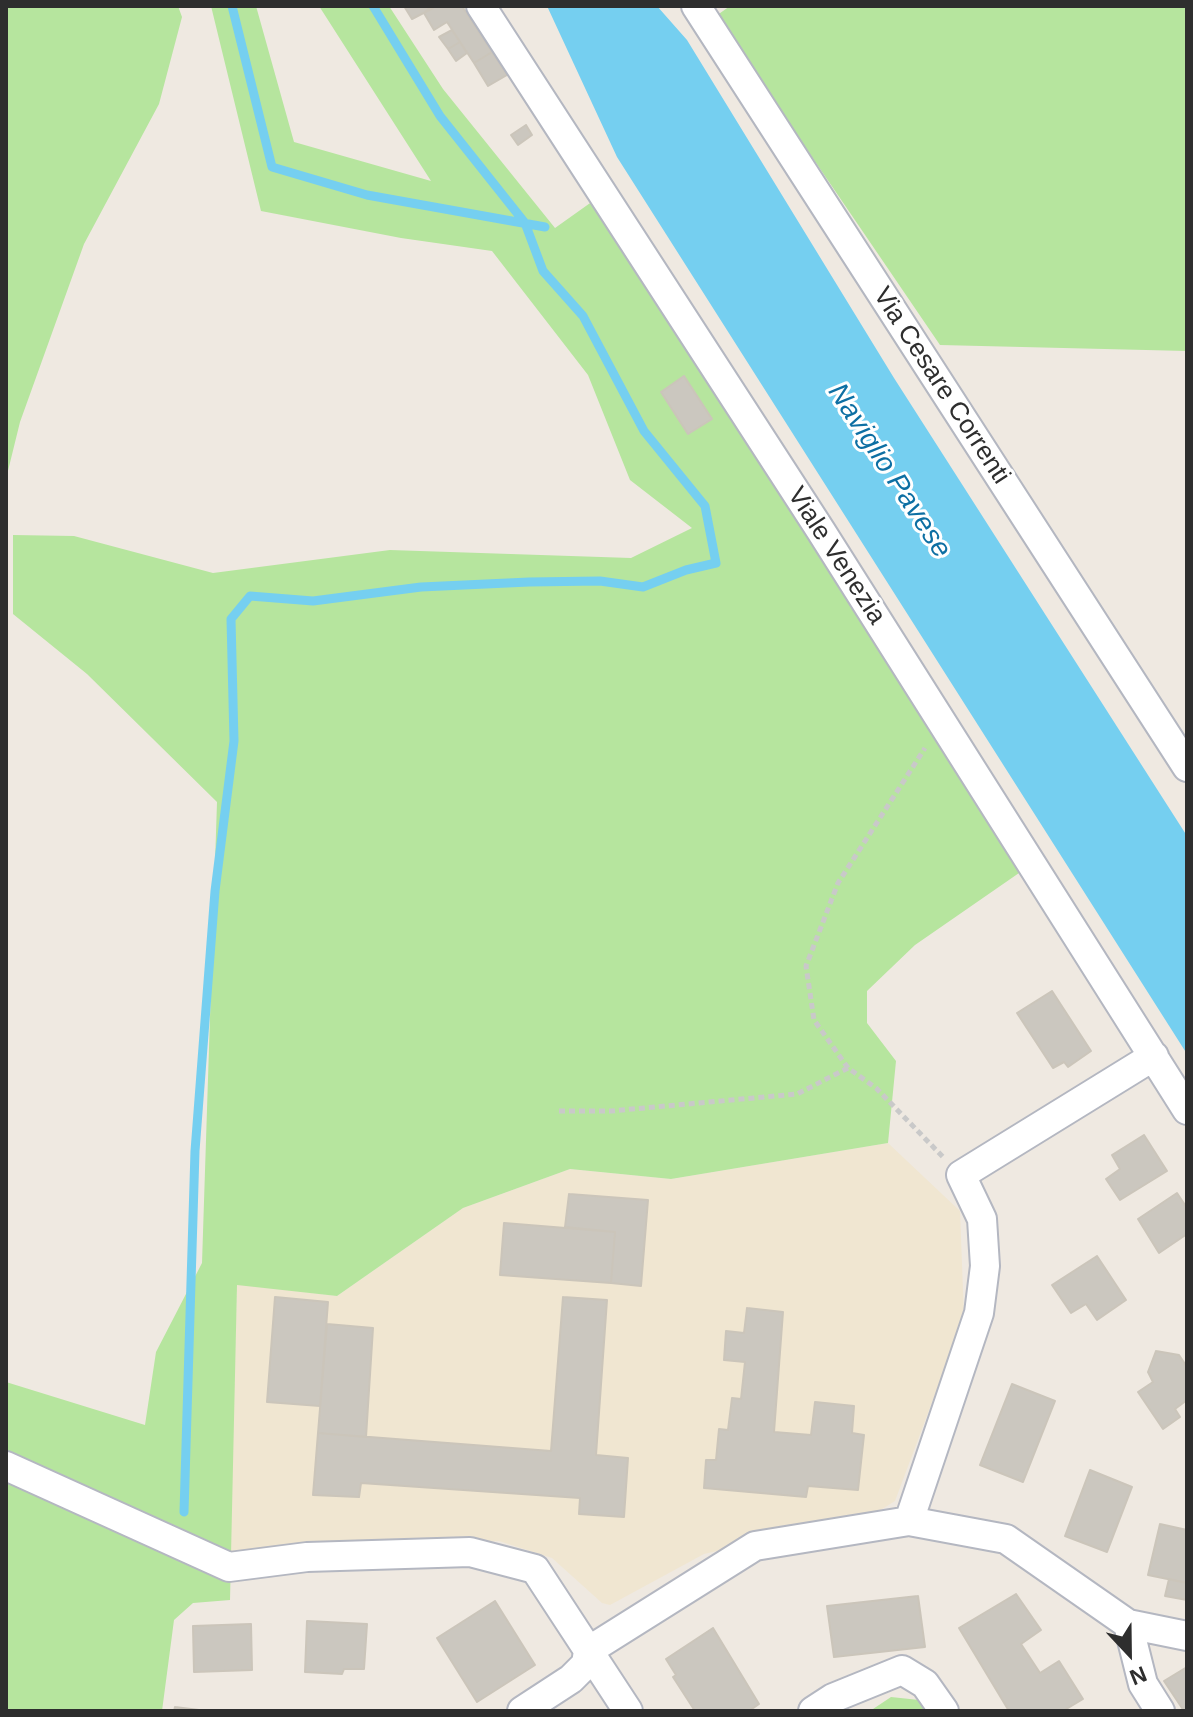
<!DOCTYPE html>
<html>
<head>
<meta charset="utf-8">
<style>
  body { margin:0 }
  #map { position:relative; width:1193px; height:1717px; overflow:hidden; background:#efe9e1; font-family:Arial,sans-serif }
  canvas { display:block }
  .frame { position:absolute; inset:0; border:8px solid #2e2e2e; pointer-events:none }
  .north { position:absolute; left:1089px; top:1613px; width:80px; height:80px; -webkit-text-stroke:6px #fff; paint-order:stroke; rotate:158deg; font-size:22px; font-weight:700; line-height:32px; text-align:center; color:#2e2e2e }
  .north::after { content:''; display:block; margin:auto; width:28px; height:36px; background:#2e2e2e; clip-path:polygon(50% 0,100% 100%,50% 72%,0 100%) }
</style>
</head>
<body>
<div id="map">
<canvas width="1193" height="1717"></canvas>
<div class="frame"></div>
<div class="north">N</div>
</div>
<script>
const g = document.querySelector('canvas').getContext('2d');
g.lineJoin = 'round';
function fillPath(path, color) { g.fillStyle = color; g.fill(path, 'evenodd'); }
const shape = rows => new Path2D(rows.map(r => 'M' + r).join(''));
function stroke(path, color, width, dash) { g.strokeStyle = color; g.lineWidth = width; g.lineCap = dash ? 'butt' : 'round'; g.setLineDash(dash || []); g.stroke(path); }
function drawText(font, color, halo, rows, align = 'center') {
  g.font = font + ' Arial,sans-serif'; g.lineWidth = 6; g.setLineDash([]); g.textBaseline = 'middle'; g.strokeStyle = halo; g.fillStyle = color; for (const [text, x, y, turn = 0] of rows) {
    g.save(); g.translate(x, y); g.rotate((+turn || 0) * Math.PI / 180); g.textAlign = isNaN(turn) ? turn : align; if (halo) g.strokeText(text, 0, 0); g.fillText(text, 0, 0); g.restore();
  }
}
const education = shape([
  [888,1143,960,1211,964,1317,895,1501,871,1516,704,1554,610,1605,602,1603,552,1558,499,1541,229,1555,237,1284,337,1296,463,1208,570,1169,671,1179]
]);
const green = shape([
  [6,6,178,6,182,17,159,104,84,244,20,422,6,479],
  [211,6,256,6,294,142,431,181,319,6,389,6,443,89,555,228,593,201,1032,864,915,945,867,991,867,1023,896,1061,888,1143,671,1179,570,1169,463,1208,337,1296,237,1285,230,1600,193,1603,174,1620,162,1711,6,1711,6,1382,145,1425,156,1352,202,1263,217,802,87,674,13,614,13,535,74,536,213,573,390,550,631,558,692,528,630,480,588,375,492,251,401,238,261,211],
  [730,6,1187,6,1187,351,940,345,716,16],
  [891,1697,919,1700,927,1711,870,1711]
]);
const water = shape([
  [547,6,657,6,687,40,894,378,1187,836,1187,1054,617,157]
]);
const stream = shape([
  [232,6,272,167,367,195,545,227],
  [184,1512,195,1151,215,891,234,741,231,619,250,596,313,601,421,587,529,582,600,581,643,587,686,570,716,563,705,506,644,431,583,316,543,271,525,223,440,116,373,6]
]);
const building = shape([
  [404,6,432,6,433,8,412,19,404,6],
  [432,6,462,6,492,52,474,63,447,22,434,30,424,13,432,6],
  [452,30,460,42,448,49,439,37,452,30],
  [460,42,467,53,456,61,448,49,460,42],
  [492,52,507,75,488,86,474,63,492,52],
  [526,125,532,135,518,145,511,135,526,125],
  [684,376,712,419,688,434,661,392,684,376],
  [1052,991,1091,1051,1068,1067,1064,1062,1053,1068,1017,1013,1052,991],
  [1144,1135,1167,1171,1120,1200,1106,1179,1120,1169,1112,1155,1144,1135],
  [1177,1193,1187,1208,1187,1234,1159,1253,1138,1219,1177,1193],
  [569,1194,648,1200,641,1286,611,1283,615,1232,565,1227,569,1194],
  [504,1223,615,1232,611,1283,500,1275,504,1223],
  [1097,1256,1126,1300,1097,1320,1086,1304,1071,1313,1052,1285,1097,1256],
  [275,1297,328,1302,320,1406,267,1402,275,1297],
  [563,1297,607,1300,596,1455,628,1458,624,1517,579,1514,580,1498,361,1483,359,1497,313,1495,318,1433,551,1451,563,1297],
  [747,1308,783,1312,774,1432,811,1435,815,1402,854,1406,852,1433,864,1435,858,1490,808,1486,806,1497,704,1488,706,1460,716,1460,719,1429,728,1430,732,1398,741,1399,745,1362,724,1360,726,1331,744,1333,747,1308],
  [327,1324,373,1328,366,1437,318,1433,327,1324],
  [1156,1351,1179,1355,1187,1367,1187,1400,1175,1409,1180,1417,1163,1429,1138,1392,1153,1382,1148,1372,1156,1351],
  [1012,1384,1055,1401,1023,1482,980,1465,1012,1384],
  [1090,1470,1132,1487,1107,1552,1065,1536,1090,1470],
  [1160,1524,1187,1530,1187,1583,1148,1575,1160,1524],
  [1169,1579,1187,1583,1187,1600,1165,1596,1169,1579],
  [1016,1594,1041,1630,1021,1644,1040,1673,1059,1661,1083,1699,1063,1711,1009,1711,959,1628,1016,1594],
  [918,1596,925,1647,834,1657,827,1606,918,1596],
  [495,1601,535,1665,477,1702,437,1638,495,1601],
  [307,1621,367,1624,364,1669,344,1669,342,1674,305,1672,307,1621],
  [251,1624,252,1670,194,1672,193,1626,251,1624],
  [713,1628,759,1704,749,1711,695,1711,673,1677,676,1675,666,1659,713,1628],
  [1187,1667,1187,1711,1184,1711,1164,1681,1187,1667],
  [175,1707,207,1711,174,1711,175,1707]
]);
const path = shape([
  [848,1068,814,1020,806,966,838,883,925,748],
  [559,1111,611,1111,797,1094,848,1068,876,1088,943,1157]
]);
const street = shape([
  [481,6,821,531,1187,1110],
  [696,6,1187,767],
  [6,1466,229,1567,307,1557,470,1552,535,1569,628,1711],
  [909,1521,1006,1539,1128,1624,1187,1636],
  [1128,1624,1143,1684,1160,1711],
  [588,1651,755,1546,909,1521,979,1313,985,1266,982,1219,961,1175,1154,1056],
  [522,1711,571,1679,586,1664,588,1651],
  [813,1711,833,1698,902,1670,925,1684,944,1711]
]);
const streetNames = [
  ["Via Cesare Correnti",941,386,57],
  ["Viale Venezia",836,556,57]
];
const waterNames = [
  ["Naviglio Pavese",889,471,57]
];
fillPath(education, '#f0e6d1');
fillPath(green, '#b6e59e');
fillPath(water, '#75cff0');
stroke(stream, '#75cff0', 9);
fillPath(building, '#cbc7bf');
stroke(building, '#cbc5ba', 2);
stroke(street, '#b4b7c1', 32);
stroke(path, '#c9c9c9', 5, [6, 4]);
stroke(street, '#fff', 28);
drawText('26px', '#2e2e2e', '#fff', streetNames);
drawText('italic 28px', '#0d6fa3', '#fff', waterNames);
</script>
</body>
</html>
